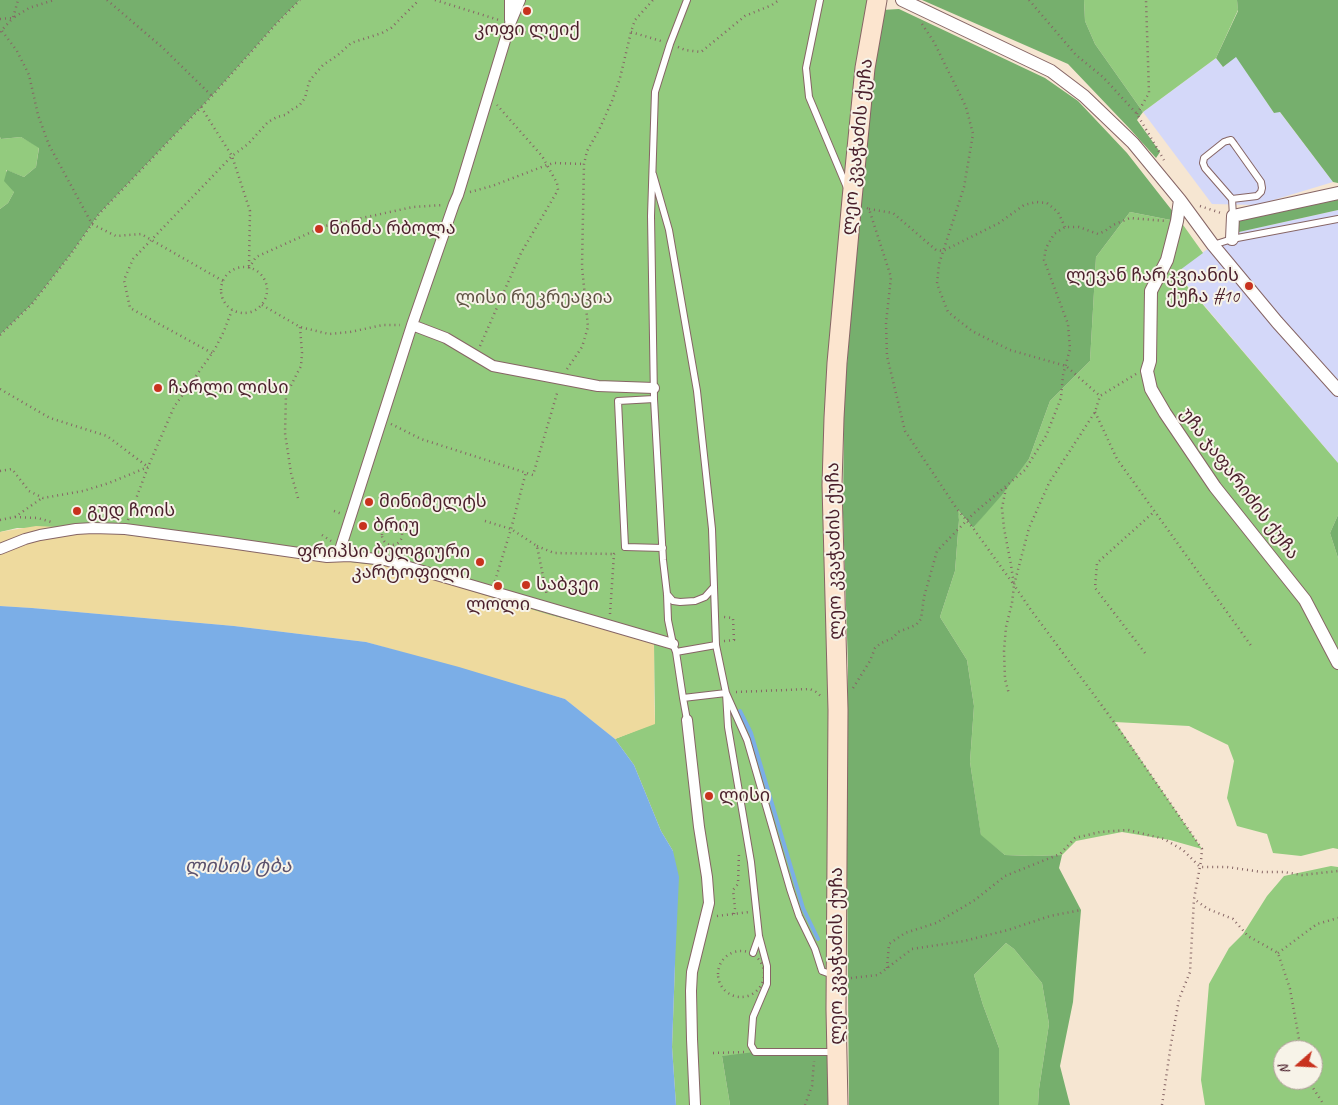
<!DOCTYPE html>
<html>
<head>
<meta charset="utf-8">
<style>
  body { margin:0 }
  #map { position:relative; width:1338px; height:1105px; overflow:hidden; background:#f6e6d2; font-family:Caveat,sans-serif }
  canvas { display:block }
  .north { position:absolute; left:1273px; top:1040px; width:50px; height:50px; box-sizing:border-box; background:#f7f3e8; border:1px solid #b29e9c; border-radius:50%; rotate:251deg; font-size:14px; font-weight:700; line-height:20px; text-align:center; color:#4a1f2b }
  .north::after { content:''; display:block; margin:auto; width:18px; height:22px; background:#c8321e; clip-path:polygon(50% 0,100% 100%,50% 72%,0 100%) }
</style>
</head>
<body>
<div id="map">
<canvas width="1338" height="1105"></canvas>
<div class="north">N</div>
</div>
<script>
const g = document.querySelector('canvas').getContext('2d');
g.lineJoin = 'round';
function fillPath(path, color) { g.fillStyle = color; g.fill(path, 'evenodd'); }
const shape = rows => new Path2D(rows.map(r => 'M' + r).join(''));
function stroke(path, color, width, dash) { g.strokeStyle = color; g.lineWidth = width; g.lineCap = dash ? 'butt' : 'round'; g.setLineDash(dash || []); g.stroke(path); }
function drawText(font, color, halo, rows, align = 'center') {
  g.font = font + ' Caveat,"Noto Sans Georgian",sans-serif'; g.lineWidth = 4; g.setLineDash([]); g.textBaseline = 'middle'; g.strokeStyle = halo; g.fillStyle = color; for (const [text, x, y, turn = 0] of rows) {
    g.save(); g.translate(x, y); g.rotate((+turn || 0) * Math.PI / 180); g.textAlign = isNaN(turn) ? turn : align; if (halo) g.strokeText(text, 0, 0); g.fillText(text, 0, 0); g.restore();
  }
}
const built = shape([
  [1236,56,1274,113,1279,111,1333,182,1257,205,1212,204,1143,112,1216,58,1223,67],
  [1338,210,1338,463,1176,272,1213,245,1239,232]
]);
const green = shape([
  [300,0,869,0,858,65,842,201,826,387,823,476,830,717,828,1052,722,1056,730,1105,676,1105,672,1047,675,964,673,851,661,831,634,765,615,739,655,723,654,643,557,617,221,547,76,529,17,528,0,532,0,335,32,304,71,254,99,214,212,96,277,23],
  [1084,0,1237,0,1238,10,1216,58,1143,112,1095,44,1085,21],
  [0,137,1,139,21,137,39,147,36,167,24,177,6,170,14,192,8,203,0,209],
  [1130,212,1181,222,1203,253,1176,273,1338,463,1338,515,1330,533,1338,558,1338,849,1333,848,1301,856,1273,853,1267,834,1237,826,1227,798,1234,761,1228,745,1189,726,1115,722,1202,849,1170,840,1122,832,1076,841,1062,855,1032,856,1005,855,981,836,970,762,974,706,967,660,940,617,955,571,959,520,957,509,973,528,1029,459,1050,401,1090,361,1096,257],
  [1331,866,1338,867,1338,1105,1205,1105,1201,1080,1209,984,1229,948,1243,934,1267,896,1284,876],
  [1283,1050,1313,1050,1313,1080,1283,1080],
  [1006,943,1014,949,1042,983,1049,1024,1039,1089,1038,1105,999,1105,999,1048,983,1005,974,975]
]);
const forest = shape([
  [0,0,300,0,277,23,212,96,99,214,71,254,32,304,0,335,0,209,8,203,14,192,4,181,7,170,24,177,36,167,39,148,21,137,1,139,0,137],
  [922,0,1084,0,1085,21,1095,44,1143,112,1137,120,1160,152,1156,158,1130,129,1068,64],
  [1237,0,1338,0,1338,183,1333,182,1280,112,1274,113,1236,57,1223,67,1216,58,1238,11],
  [899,9,1045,78,1078,101,1127,153,1181,222,1130,212,1096,257,1090,361,1050,401,1029,459,1001,496,973,528,958,510,959,520,955,571,940,617,967,660,974,706,970,762,981,835,1005,855,1032,856,1062,855,1059,868,1081,910,1073,1002,1060,1066,1070,1105,1038,1105,1039,1089,1049,1024,1042,983,1014,949,1006,943,974,975,983,1005,999,1048,999,1105,849,1105,846,761,848,666,843,514,844,399,872,69,882,10],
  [1338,197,1338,210,1239,232,1233,216],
  [1338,515,1338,558,1330,533],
  [755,1052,828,1052,830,1105,730,1105,722,1056]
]);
const sand = shape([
  [36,526,57,527,392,567,557,617,654,643,654,699,655,724,615,739,565,699,366,642,234,626,32,608,0,606,0,532]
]);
const water = shape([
  [0,606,32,608,234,626,366,642,459,667,565,699,615,739,634,765,661,831,673,851,679,877,675,964,672,1047,676,1105,0,1105]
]);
const stream = shape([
  [740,711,751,733,803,908,818,939]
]);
const path = shape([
  [107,0,163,48,212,96],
  [435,0,499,20],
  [1029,0,1076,55,1103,77,1137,114,1164,160],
  [0,19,13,18,29,8,54,0],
  [922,24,934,42,966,107,973,134,964,187,939,264,937,284,948,312,972,331,1010,350,1066,366,1100,396],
  [2,31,17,51,29,75,38,115,49,145,92,224,116,236,141,234,223,281],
  [520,31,553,39],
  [0,32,13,18,18,0],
  [631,32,661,41],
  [678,47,685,50,701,52,745,16,772,5,779,0],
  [201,107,232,156,250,211,249,266],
  [1137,114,1149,93,1146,0],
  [470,192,492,186,547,165,554,163,584,164],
  [1200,206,1221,213],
  [867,208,869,209,891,277,886,323,887,356,905,431,957,509,973,528,1014,585],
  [869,209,893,213,936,250,943,251,999,223,1024,205,1036,202,1047,203,1058,212,1065,227],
  '221 290a23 23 0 1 1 46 0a23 23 0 1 1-46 0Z',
  [249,268,256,257,325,226,413,207,443,205],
  [262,305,300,327,329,334,350,332,383,325,400,325],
  [0,335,32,304,71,254,99,214,212,96,277,23,300,0],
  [480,346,521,253,558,190,557,183,542,156,497,105],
  [212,353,130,308,124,280,133,259,232,156,248,144,268,122,277,117,285,115,294,108,299,106,305,98,308,86,310,80,323,65,338,55,351,43,382,33,391,28,419,0],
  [567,369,582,347,588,327,582,267,584,164,587,151,599,130,612,101,620,78,631,32,635,20,653,0],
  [1136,374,1100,396,1095,412,1049,483,1029,528,1014,585,1031,610,1114,722,1202,849,1201,861,1194,899,1208,909,1233,919,1248,936,1278,953,1290,989,1301,1050],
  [0,389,50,418,107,436,148,467],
  [1095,412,1117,459,1252,647],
  [391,424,421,439,533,475,558,390],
  [0,471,12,469,29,491,43,498,83,491,109,483,148,467],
  [1006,488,1002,508,1004,528,1011,565,1014,585,1012,603,1006,627,1004,651,1005,679,1009,694],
  [298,498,291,473,285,433,286,395,301,366,302,353,300,327],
  [334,511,342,514],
  [15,517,38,518,51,522],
  [0,520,15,517,42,498],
  [128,520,148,467,174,407,215,349,224,331,232,310],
  [485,521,511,529,537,546,547,596],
  '382 535a10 10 0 1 1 20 0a10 10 0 1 1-20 0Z',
  [322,535,331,541],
  [537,546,554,553,614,554],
  [495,581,511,529,526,472],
  [610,614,614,554,617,552],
  [724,641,734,640,733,618,724,617],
  [1145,653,1095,588,1097,563,1155,511],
  [853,688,870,661,875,648,881,643,893,638,898,632,916,625,921,619,924,597,937,551,973,514,1025,470,1046,436,1061,398,1063,375,1070,349,1068,324,1044,260,1046,248,1054,234,1065,227,1079,227,1098,234,1105,231,1113,225,1130,218,1166,221],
  [736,692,810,689,816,692,823,698],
  [734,914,735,908,733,890,738,884,739,852],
  [717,916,749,912],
  '718 974a23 23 0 1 1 46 0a23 23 0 1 1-46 0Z',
  [1278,953,1317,924,1338,918],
  [887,968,889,944,905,933,936,923,975,900,1005,876,1060,854,1075,838,1100,832,1128,830,1164,839,1183,850,1200,867,1227,867,1262,872,1284,872,1302,875,1338,871],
  [851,978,878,975,912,949,964,941,1008,930,1050,916,1081,910],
  [713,1053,746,1052],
  [1308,1080,1324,1105],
  [805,1105,812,1086,814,1061],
  [1162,1105,1171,1044,1179,999,1190,972,1194,899]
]);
const service = shape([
  [687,0,670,44,655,92,651,216,654,399,663,560,667,594,668,620,673,644,676,652,683,698,687,720],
  [820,0,806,68,809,97,848,190],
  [653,174,669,230,697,391,712,529,716,645,726,693,747,740,790,889,799,916,815,949,822,971,833,975],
  [1232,199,1257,196,1261,192,1262,188,1261,182,1234,144,1231,140,1227,141,1224,142,1204,158,1203,163,1205,168,1232,199,1233,216],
  [1213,245,1232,239,1338,219],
  [654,399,618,401,625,547,663,548],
  [667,594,673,601,680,602,695,601,705,597,713,588],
  [676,652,716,645],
  [683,698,726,693,728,727,751,862,759,936,767,966,767,984,753,1017,751,1045,755,1052,835,1052],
  [753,953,759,936]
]);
const pedestrian = shape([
  [510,20,510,0],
  [412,325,446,338,493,366,598,386,654,388],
  [0,549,25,539,40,535,76,529,93,528,125,529,223,542,327,557,349,556,385,560,673,644],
  [338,556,412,325,454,204,458,195,510,24,520,0],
  [687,720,699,827,707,877,709,903,692,972,691,991,692,1039,695,1105]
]);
const minor = shape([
  [902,0,1051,71,1084,96,1133,143,1180,200,1213,245,1277,322,1338,390],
  [1180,200,1177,221,1167,260,1151,291,1150,361,1147,371,1151,389,1165,413,1215,487,1305,600,1338,663],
  [1232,239,1233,216,1338,193]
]);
const secondary = shape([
  [838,1105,836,1009,838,710,832,485,834,418,837,363,852,199,865,68,877,0]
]);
const markers = [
  [527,11,5,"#c8321e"],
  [319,229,5,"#c8321e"],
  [1249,286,5,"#c8321e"],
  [158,388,5,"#c8321e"],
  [369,502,5,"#c8321e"],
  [77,511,5,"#c8321e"],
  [363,526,5,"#c8321e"],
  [480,562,5,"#c8321e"],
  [526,585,5,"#c8321e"],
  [498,586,5,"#c8321e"],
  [709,796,5,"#c8321e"]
];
const poiNames = [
  ["კოფი ლეიქ",527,30,"center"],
  ["ნინძა რბოლა",329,229],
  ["ლევან ჩარკვიანის",1239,276,"right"],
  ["ქუჩა #10",1239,297,"right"],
  ["ჩარლი ლისი",168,388],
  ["მინიმელტს",379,502],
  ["გუდ ჩოის",87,511],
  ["ბრიუ",373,526],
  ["ფრიპსი ბელგიური",470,552,"right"],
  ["კარტოფილი",470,573,"right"],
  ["საბვეი",536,585],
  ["ლოლი",498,605,"center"],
  ["ლისი",719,796]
];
const streetNames = [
  ["ლეო კვაჭაძის ქუჩა",858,147,-84],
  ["უჩა ჯაფარიძის ქუჩა",1239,484,53],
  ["ლეო კვაჭაძის ქუჩა",835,551,-91],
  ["ლეო კვაჭაძის ქუჩა",837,956,-90]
];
const parkNames = [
  ["ლისი რეკრეაცია",534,298]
];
const waterNames = [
  ["ლისის ტბა",238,867]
];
fillPath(built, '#d4d8f9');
fillPath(green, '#93cb7e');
fillPath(forest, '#76af6d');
fillPath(sand, '#eeda9e');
fillPath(water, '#7baee7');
stroke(stream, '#7baee7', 4);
stroke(service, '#866565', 8);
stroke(pedestrian, '#866565', 12);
stroke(minor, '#866565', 14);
stroke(secondary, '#866565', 21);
stroke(path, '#866565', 2.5, [1, 4]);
stroke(service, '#fff', 6);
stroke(pedestrian, '#fff', 10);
stroke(minor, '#fff', 12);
stroke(secondary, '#fce5cf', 19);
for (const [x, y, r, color] of markers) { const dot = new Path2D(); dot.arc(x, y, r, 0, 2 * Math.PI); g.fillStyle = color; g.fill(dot); stroke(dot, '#f7f3e8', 2); }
drawText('18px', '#4a1f2b', '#f7f3e8', poiNames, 'left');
drawText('18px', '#4a1f2b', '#f7f3e8', streetNames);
drawText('18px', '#605344', '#f7f3e8', parkNames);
drawText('italic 19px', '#5b516d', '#f7f3e8', waterNames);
</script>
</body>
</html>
